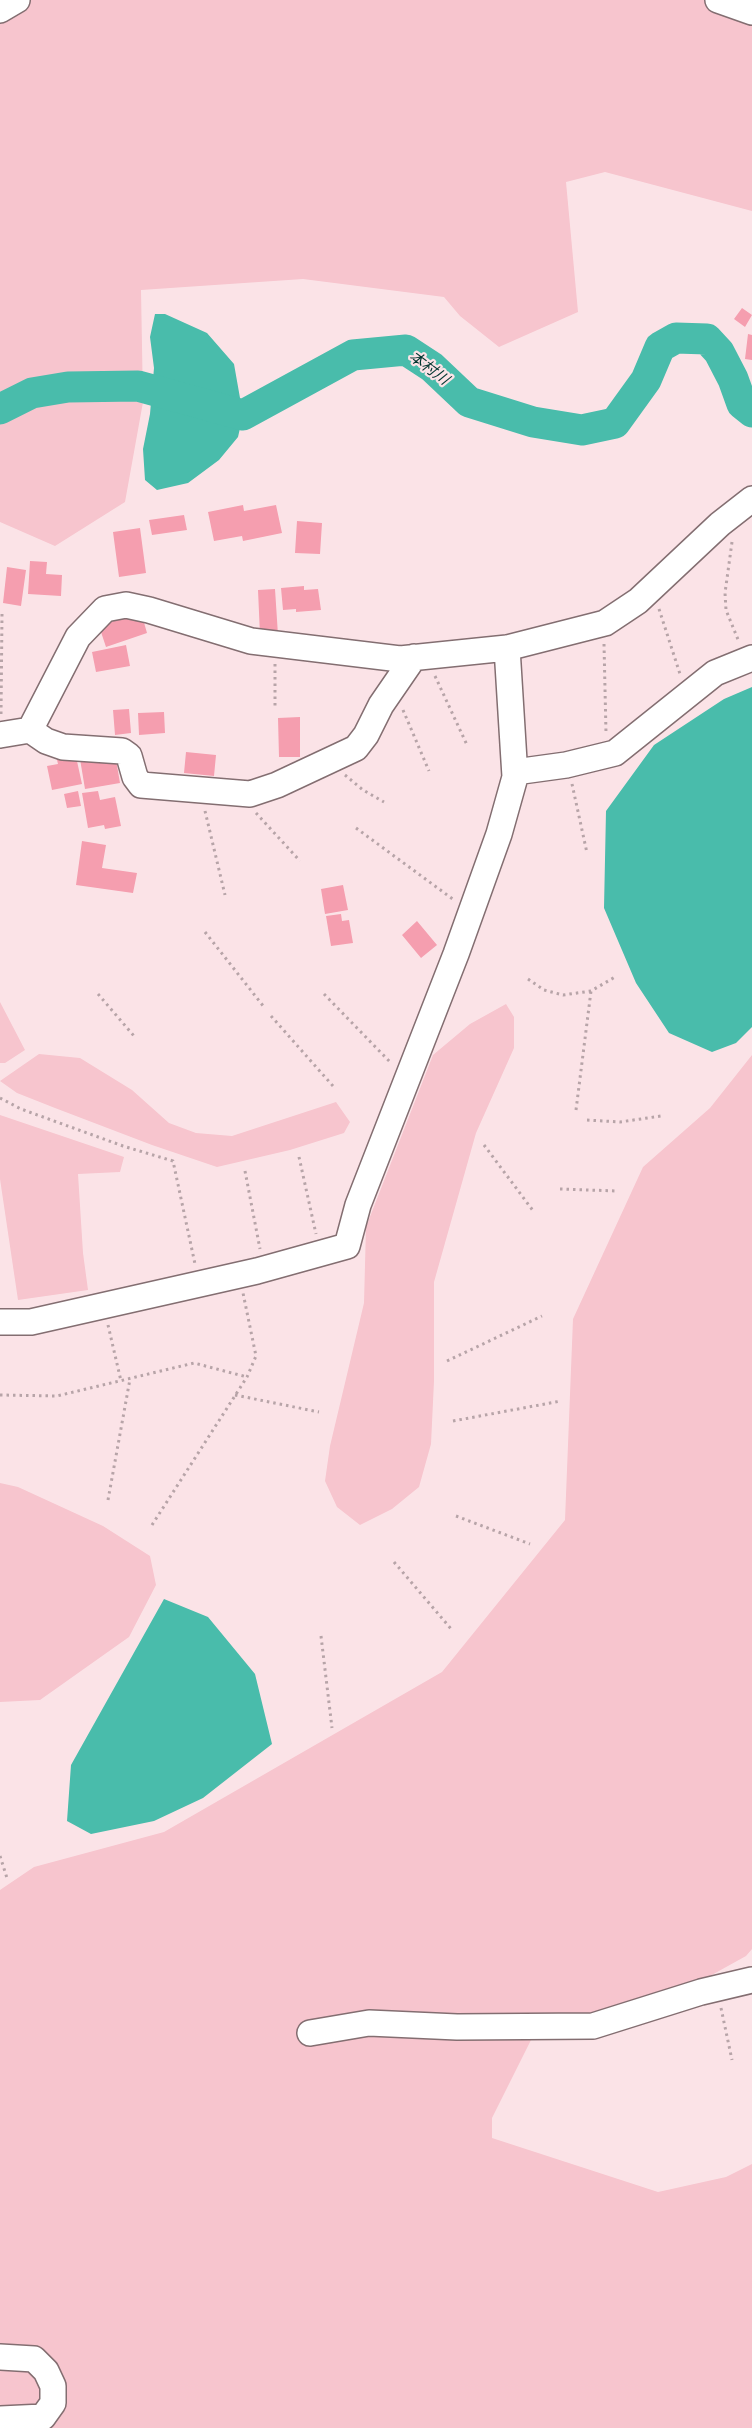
<!DOCTYPE html>
<html>
<head>
<meta charset="utf-8">
<style>
  body { margin:0 }
  canvas { display:block; background:#fbe3e7 }
</style>
</head>
<body>
<canvas width="752" height="2428"></canvas>
<script>
const g = document.querySelector('canvas').getContext('2d');
g.lineJoin = 'round';
function fillPath(path, color) { g.fillStyle = color; g.fill(path, 'evenodd'); }
const shape = rows => new Path2D(rows.map(r => 'M' + r).join(''));
function stroke(path, color, width, dash) { g.strokeStyle = color; g.lineWidth = width; g.lineCap = dash ? 'butt' : 'round'; g.setLineDash(dash || []); g.stroke(path); }
function drawText(font, color, halo, rows, align = 'center') {
  g.font = font + ' "Golos Text","Noto Sans JP",sans-serif'; g.lineWidth = 4.5; g.setLineDash([]); g.textBaseline = 'middle'; g.strokeStyle = halo; g.fillStyle = color; for (const [text, x, y, turn = 0] of rows) {
    g.save(); g.translate(x, y); g.rotate((+turn || 0) * Math.PI / 180); g.textAlign = isNaN(turn) ? turn : align; if (halo) g.strokeText(text, 0, 0); g.fillText(text, 0, 0); g.restore();
  }
}
const green = shape([
  [0,0,752,0,752,211,605,172,566,182,578,312,499,347,460,316,444,297,303,279,141,290,143,402,125,502,55,546,0,522],
  [0,1002,25,1050,5,1063,0,1063],
  [506,1004,514,1017,514,1048,476,1133,434,1282,434,1381,431,1444,419,1487,392,1509,360,1525,337,1507,325,1481,330,1446,364,1303,366,1227,433,1055,470,1024],
  [39,1054,80,1058,132,1090,169,1123,196,1133,232,1136,336,1102,350,1122,344,1133,290,1150,217,1167,152,1145,55,1108,17,1093,0,1081],
  [752,1055,752,1949,746,1956,681,1992,539,2024,492,2118,492,2138,658,2192,726,2177,752,2164,752,2428,0,2428,0,1890,34,1867,164,1832,442,1672,565,1520,573,1319,643,1167,710,1108],
  [0,1115,124,1157,120,1172,78,1174,83,1253,88,1290,18,1300,0,1179],
  [0,1483,18,1487,103,1526,150,1556,156,1585,129,1637,40,1700,0,1702]
]);
const water = shape([
  [155,314,165,314,207,333,234,364,243,415,238,437,219,460,188,483,157,490,145,480,143,449,150,414,154,368,150,337],
  [752,687,752,1027,736,1043,712,1052,669,1033,636,983,604,908,606,811,654,745,724,699],
  [164,1599,208,1617,255,1674,272,1744,203,1798,154,1821,91,1834,67,1821,71,1765]
]);
const river = shape([
  [0,409,32,393,68,387,138,386,243,415,353,355,406,350,432,367,469,402,533,422,582,430,615,423,646,380,660,347,676,338,707,339,719,352,733,379,742,404,752,412]
]);
const building = shape([
  [742,308,752,315,745,327,734,319],
  [748,334,752,335,752,360,745,359],
  [243,505,244,511,276,505,282,533,243,541,242,536,214,541,208,512],
  [184,515,187,530,152,535,149,520],
  [297,521,322,523,320,554,295,553],
  [140,528,146,573,119,577,113,532],
  [30,561,47,562,46,574,62,575,61,596,28,594],
  [7,567,26,570,21,606,3,603],
  [304,586,304,590,318,589,321,610,296,612,296,609,283,610,281,588],
  [275,589,278,635,260,635,258,590],
  [141,612,147,633,106,647,99,626],
  [126,645,130,666,96,672,92,652],
  [129,709,131,733,115,735,113,710],
  [164,712,165,733,139,735,138,713],
  [300,717,300,757,279,757,278,718],
  [75,752,82,784,52,790,47,766,58,764,56,756],
  [186,752,216,755,214,776,184,773],
  [115,754,120,783,85,789,80,759],
  [78,791,81,806,67,808,64,794],
  [98,791,100,800,115,797,121,826,105,829,104,825,88,828,82,793],
  [82,841,106,845,102,868,137,873,133,893,76,885],
  [343,885,348,910,325,914,321,889],
  [341,914,342,921,349,920,353,943,331,946,326,916],
  [417,921,437,945,421,958,402,935]
]);
const path = shape([
  [732,542,725,593,726,610,739,642],
  [659,609,680,674],
  [604,644,606,733],
  [275,664,275,708],
  [435,676,467,745],
  [403,710,429,771],
  [1,714,2,614],
  [345,775,363,790,384,802],
  [572,784,587,853],
  [205,811,225,895],
  [256,813,300,861],
  [356,828,454,900],
  [205,932,264,1007],
  [528,979,544,990,563,995,591,991,615,977],
  [98,994,134,1036],
  [324,994,391,1063],
  [271,1016,333,1086],
  [0,1098,21,1109,123,1146,173,1161,195,1264],
  [576,1110,591,991],
  [587,1120,620,1122,661,1116],
  [484,1145,534,1212],
  [299,1157,316,1234],
  [245,1171,260,1249],
  [560,1189,617,1191],
  [108,1325,121,1381],
  [447,1361,542,1316],
  [0,1395,57,1396,194,1363,247,1377],
  [235,1395,319,1412],
  [453,1421,561,1401],
  [108,1500,130,1379],
  [456,1516,530,1544],
  [152,1525,247,1377,256,1356,243,1293],
  [394,1562,452,1630],
  [321,1636,332,1728],
  [0,1856,7,1878],
  [721,2008,732,2060]
]);
const minor = shape([
  [718,0,752,12],
  [0,10,17,0],
  [30,730,46,741,63,747,122,751,129,756,135,777,141,785,250,794,277,785,356,748,366,735,381,705,414,657],
  [0,735,30,730,78,637,105,609,126,605,149,610,251,641,400,659,507,648,605,623,638,601,720,524,752,499],
  [515,772,566,765,615,753,715,673,752,658],
  [0,1322,31,1322,257,1271,347,1246,358,1205,456,954,499,834,515,777,507,648],
  [310,2033,369,2023,457,2027,593,2026,701,1992,752,1980],
  [0,2357,34,2359,46,2371,53,2386,53,2403,43,2417,0,2419]
]);
const waterNames = [
  ["本村川",429,368,37]
];
fillPath(green, '#f7c5ce');
fillPath(water, '#49bcab');
stroke(river, '#49bcab', 31);
fillPath(building, '#f59eaf');
stroke(minor, '#836e71', 28);
stroke(path, '#b7a4a8', 3, [2.5, 4]);
stroke(minor, '#fff', 25);
drawText('italic 15px', '#00352f', '#fbe3e7', waterNames);
</script>
</body>
</html>
